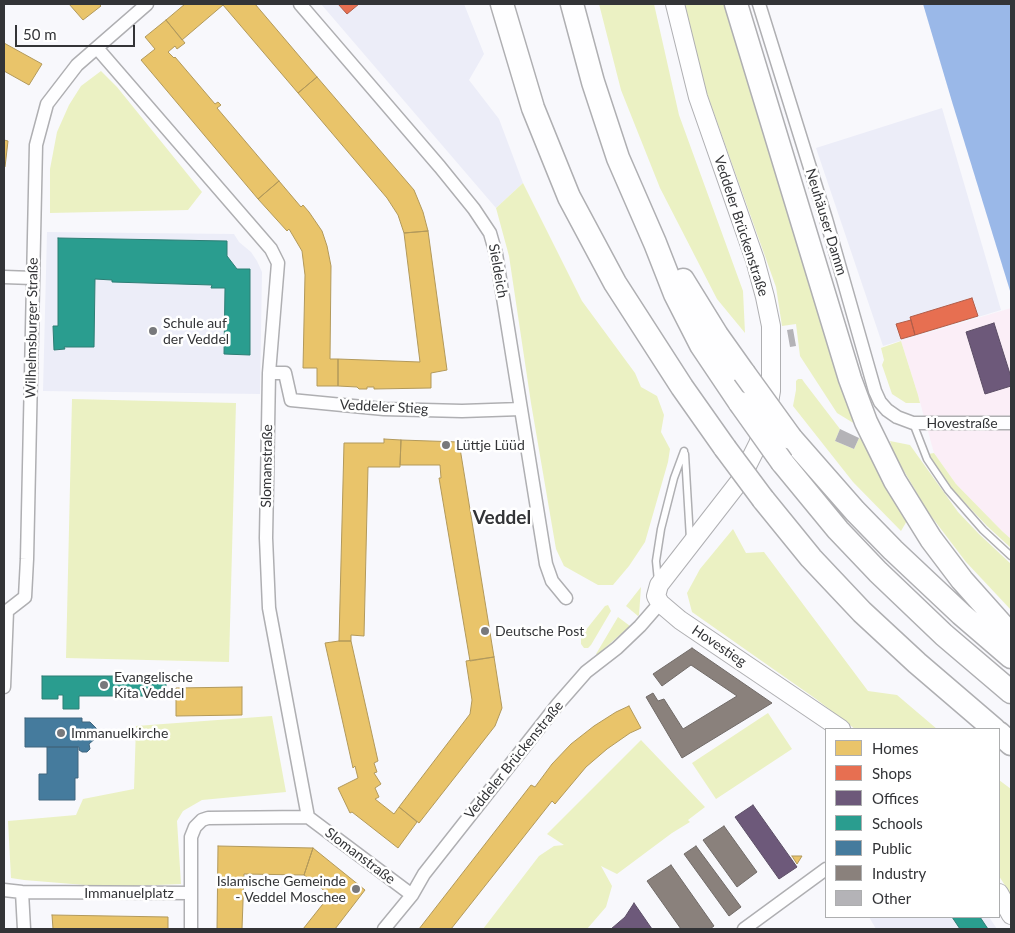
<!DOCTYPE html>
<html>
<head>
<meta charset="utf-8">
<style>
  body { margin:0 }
  #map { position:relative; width:1015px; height:933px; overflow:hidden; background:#f8f8fc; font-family:Lato,sans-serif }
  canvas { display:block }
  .frame { position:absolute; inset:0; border:5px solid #333437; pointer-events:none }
  .legend { position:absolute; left:825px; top:728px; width:175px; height:190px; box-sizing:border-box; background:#fff; border:1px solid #adaeaf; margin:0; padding:6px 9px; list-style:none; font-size:15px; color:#333437 }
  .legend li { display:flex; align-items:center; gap:10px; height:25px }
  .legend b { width:25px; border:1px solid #adaeaf }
  .scale { position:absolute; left:15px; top:25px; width:120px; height:22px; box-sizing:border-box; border:2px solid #333437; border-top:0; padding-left:6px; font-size:15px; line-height:18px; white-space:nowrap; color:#333437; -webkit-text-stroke:4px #fff; paint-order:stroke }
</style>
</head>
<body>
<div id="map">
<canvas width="1015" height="933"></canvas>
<div class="frame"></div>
<ul class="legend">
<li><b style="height:14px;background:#e9c46a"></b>Homes</li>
<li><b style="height:14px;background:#e76f51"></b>Shops</li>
<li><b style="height:14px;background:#6d597a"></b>Offices</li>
<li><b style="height:14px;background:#2a9d8f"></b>Schools</li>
<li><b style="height:14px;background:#457b9d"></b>Public</li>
<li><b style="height:14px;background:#8a817c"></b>Industry</li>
<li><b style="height:14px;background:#b4b3b7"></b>Other</li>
</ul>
<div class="scale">50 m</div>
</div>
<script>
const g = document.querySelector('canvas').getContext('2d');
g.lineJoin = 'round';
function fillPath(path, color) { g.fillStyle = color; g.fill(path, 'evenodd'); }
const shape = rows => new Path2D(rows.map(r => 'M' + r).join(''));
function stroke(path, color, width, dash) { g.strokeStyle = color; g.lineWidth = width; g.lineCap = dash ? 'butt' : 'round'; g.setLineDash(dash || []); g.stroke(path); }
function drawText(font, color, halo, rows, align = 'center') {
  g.font = font + ' Lato,sans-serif'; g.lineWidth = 5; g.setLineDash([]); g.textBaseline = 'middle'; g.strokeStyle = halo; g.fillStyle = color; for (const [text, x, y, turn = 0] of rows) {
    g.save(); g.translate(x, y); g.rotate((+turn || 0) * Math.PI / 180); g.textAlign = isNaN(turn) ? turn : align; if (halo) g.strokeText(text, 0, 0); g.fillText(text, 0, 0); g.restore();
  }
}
const built = shape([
  [321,4,464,4,484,54,469,80,499,119,523,183,496,208],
  [942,108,1001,310,883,346,816,148],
  [47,232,234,234,239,242,251,252,257,261,262,272,260,394,43,391],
  [869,917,989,917,997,929,876,929]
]);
const industrial = shape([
  [1011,308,1011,539,1002,531,956,484,934,453,918,395,901,341]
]);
const green = shape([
  [599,4,654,4,679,115,743,291,745,333,717,299,660,188,621,90],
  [685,4,725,4,855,424,837,413,800,356,796,324,782,326,776,287,705,88],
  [101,71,117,87,202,192,188,210,50,213,50,169,57,132,69,105,81,86],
  [523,183,582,301,635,373,641,387,657,396,664,415,661,432,670,449,668,462,645,542,629,566,613,585,598,585,564,566,556,549,531,403,509,256,496,208],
  [901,341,918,395,920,403,906,403,892,394,882,365,884,360,881,348],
  [798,379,802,379,804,382,840,429,835,441,854,449,859,438,863,441,908,519,901,531,853,482,793,406,796,390,796,381],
  [72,399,236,403,229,662,66,658],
  [890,441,910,445,958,512,979,534,1011,564,1011,610,966,562,928,512,894,454],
  [934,453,956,484,1002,531,1011,539,1011,548,987,526,951,488,930,458,928,454],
  [733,529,746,553,764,552,868,691,897,695,937,729,855,729,816,699,692,612,687,593,700,569],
  [641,587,639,615,638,616,626,606],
  [608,605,611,611,591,645,588,648,584,648,581,644,581,636,605,606],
  [618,617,630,626,597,655,596,654],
  [768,713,792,749,716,799,692,763],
  [272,716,286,792,202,800,183,811,177,821,181,884,109,887,24,880,11,878,8,821,76,815,83,799,134,789,136,726],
  [641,740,705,807,688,820,690,822,672,833,617,874,601,866,612,886,606,907,587,929,483,929,539,856,554,846,564,845,547,834],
  [999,780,1011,789,1011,895,999,876]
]);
const water = shape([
  [923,4,1011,4,1011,294,953,105]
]);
const homes = shape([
  [69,4,99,4,101,6,83,20,69,4],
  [185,4,255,4,317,77,298,93,223,5,182,40,166,20,185,4],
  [166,20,185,43,177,49,175,46,168,52,174,58,175,57,215,104,218,102,221,105,217,108,279,181,258,199,141,60,155,49,145,37,166,20],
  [4,43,42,64,29,85,4,71,4,43],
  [317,77,414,190,423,212,428,231,404,233,398,215,387,198,298,93,317,77],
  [4,140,8,141,5,167,4,166,4,140],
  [279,181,301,207,303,205,309,212,322,231,327,246,331,266,330,359,338,359,338,386,317,386,317,368,303,368,305,275,302,251,289,229,287,231,258,199,279,181],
  [428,231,447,370,431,373,431,388,374,389,374,387,367,387,367,389,359,389,357,387,338,386,338,359,420,362,404,233,428,231],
  [384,439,401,440,400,465,400,467,368,467,364,636,351,635,351,641,339,641,344,443,384,443,384,439],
  [401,440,459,442,494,657,470,661,439,478,441,478,440,465,400,465,401,440],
  [339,641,351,641,378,761,374,763,377,772,374,773,381,784,375,788,379,797,375,799,394,814,399,807,417,822,398,848,352,812,350,813,338,788,358,778,355,766,353,768,325,643,339,641],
  [494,657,502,708,495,726,419,823,399,807,470,714,472,700,466,661,494,657],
  [242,687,242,715,176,716,176,688,242,687],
  [629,706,641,728,630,733,607,749,586,767,555,804,552,801,451,929,419,929,531,785,535,787,552,764,571,744,594,726,616,712,629,706],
  [218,846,313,848,304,875,244,874,242,929,217,929,218,846],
  [313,848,365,890,335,929,303,929,330,895,304,875,313,848],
  [792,856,802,856,797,864,792,856],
  [52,915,168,917,168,929,53,929,52,915]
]);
const shops = shape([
  [338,4,359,4,347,14,338,4],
  [972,298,978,316,915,335,910,317,972,298],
  [911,320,915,335,901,339,896,324,911,320]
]);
const offices = shape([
  [994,323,1011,377,1011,386,985,394,966,332,994,323],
  [753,805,797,867,779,879,735,817,753,805],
  [634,903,652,929,611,929,625,917,634,903]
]);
const schools = shape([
  [58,238,227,241,227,256,237,269,250,269,250,355,224,354,225,288,211,288,212,285,112,282,112,280,95,279,94,347,64,347,65,349,54,350,53,326,58,326,58,238],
  [42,676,166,676,166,696,79,696,79,709,63,709,63,695,58,695,58,699,42,699,42,676],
  [952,917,980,917,988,929,960,929,952,917]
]);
const public = shape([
  [25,718,82,718,82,722,90,722,96,728,97,737,89,744,90,749,87,752,82,752,79,750,79,747,25,747,25,718],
  [47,747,78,747,78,778,75,778,75,800,39,800,39,774,47,774,47,747]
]);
const industry = shape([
  [692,648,772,703,682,758,646,697,653,693,658,701,664,699,683,729,737,696,691,665,662,686,653,674,692,648],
  [724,826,757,872,737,887,703,840,724,826],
  [696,846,741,907,729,916,684,854,696,846],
  [671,865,714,926,710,929,681,929,647,881,671,865]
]);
const building = shape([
  [793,329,796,346,790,347,787,330],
  [840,429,859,438,854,449,835,441]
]);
const lane = shape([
  [913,423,927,459,948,490,983,530,1011,556],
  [685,454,690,539],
  [658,581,656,561,661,529,674,478,684,451]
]);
const street = shape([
  [300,4,440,167,474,209,490,233,496,254,546,564,552,581,566,598],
  [759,4,826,219,875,391,880,402,887,410,897,417,913,423,1011,423],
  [97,48,271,249,278,263,269,373,266,538,269,608,308,817,412,895],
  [4,277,33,278],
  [269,373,285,373,291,400,384,409,462,411,521,409],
  [4,687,7,611,25,597,27,559,36,145,47,104,77,65,147,4],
  [4,890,22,892,191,893,191,837,195,827,202,820,208,818,308,817],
  [22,892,24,929],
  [191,893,191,929],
  [384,929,412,895,424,874,558,704,586,672,617,648,640,626,660,603],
  [744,929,826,869]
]);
const secondary = shape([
  [675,4,698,97,755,260,765,297,771,326,771,391,766,419,758,444,739,482,659,585,656,596,660,603,680,620,841,729],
  [999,893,1011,915]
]);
const highway = shape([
  [502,4,533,108,569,197,615,283,682,387,725,448],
  [572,4,593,82,618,158,655,243,675,294,701,345,740,403],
  [736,4,850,379,866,422,895,481,931,539,962,580,1011,635],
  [683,280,717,335,744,373],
  [791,438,855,511,893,550,961,614,1011,657],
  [782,462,838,530,878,572,944,635,1011,692],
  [763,499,811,558,862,612,917,663,994,729],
  [999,733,1011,744]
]);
const highwayBridge = shape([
  [744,373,791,438],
  [740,403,782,462],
  [725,448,763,499]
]);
const markers = [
  [153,331,5,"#78797c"],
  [446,445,5,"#78797c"],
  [485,631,5,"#78797c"],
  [104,685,5,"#78797c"],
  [61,733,5,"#78797c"],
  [356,889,5,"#78797c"]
];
const streetNames = [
  ["Neuhäuser Damm",826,222,73],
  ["Veddeler Brückenstraße",741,226,72],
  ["Sieldeich",498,271,80],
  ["Wilhelmsburger Straße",32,328,-89],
  ["Veddeler Stieg",384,407,3],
  ["Hovestraße",962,423],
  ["Slomanstraße",267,466,-89],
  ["Hovestieg",719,646,34],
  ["Veddeler Brückenstraße",514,760,-51],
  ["Slomanstraße",360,856,37],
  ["Immanuelplatz",129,893]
];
const poiNames = [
  ["Schule auf",163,323],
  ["der Veddel",163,339],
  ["Lüttje Lüüd",456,445],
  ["Deutsche Post",495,631],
  ["Evangelische",114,677],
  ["Kita Veddel",114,693],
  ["Immanuelkirche",71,733],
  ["Islamische Gemeinde",346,881,"right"],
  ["- Veddel Moschee",346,897,"right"]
];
const districtNames = [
  ["Veddel",502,518]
];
fillPath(built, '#ecedf8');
fillPath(industrial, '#fbeef7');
fillPath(green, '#ebf1c3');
fillPath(water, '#9ab8e8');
fillPath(homes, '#e9c46a');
stroke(homes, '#b2995b', 1);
fillPath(shops, '#e76f51');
stroke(shops, '#b15d49', 1);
fillPath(offices, '#6d597a');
stroke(offices, '#5c4e66', 1);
fillPath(schools, '#2a9d8f');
stroke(schools, '#2d7e75', 1);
fillPath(public, '#457b9d');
stroke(public, '#40667e', 1);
fillPath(industry, '#8a817c');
stroke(industry, '#706a67', 1);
fillPath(building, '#b4b3b7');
stroke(lane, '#afafb2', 9);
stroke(street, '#afafb2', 15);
stroke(secondary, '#afafb2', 20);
stroke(highway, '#afafb2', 25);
stroke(lane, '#fefeff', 6);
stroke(street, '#fefeff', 12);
stroke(secondary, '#fefeff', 18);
stroke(highway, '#fefeff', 22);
stroke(highwayBridge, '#afafb2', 25, []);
stroke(highwayBridge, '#fefeff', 22);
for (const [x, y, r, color] of markers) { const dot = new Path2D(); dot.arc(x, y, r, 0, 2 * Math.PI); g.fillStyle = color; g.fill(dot); stroke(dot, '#fff', 2); }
drawText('14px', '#333437', '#fff', streetNames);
drawText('14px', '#333437', '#fff', poiNames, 'left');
drawText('bold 19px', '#333437', '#fff', districtNames);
</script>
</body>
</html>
